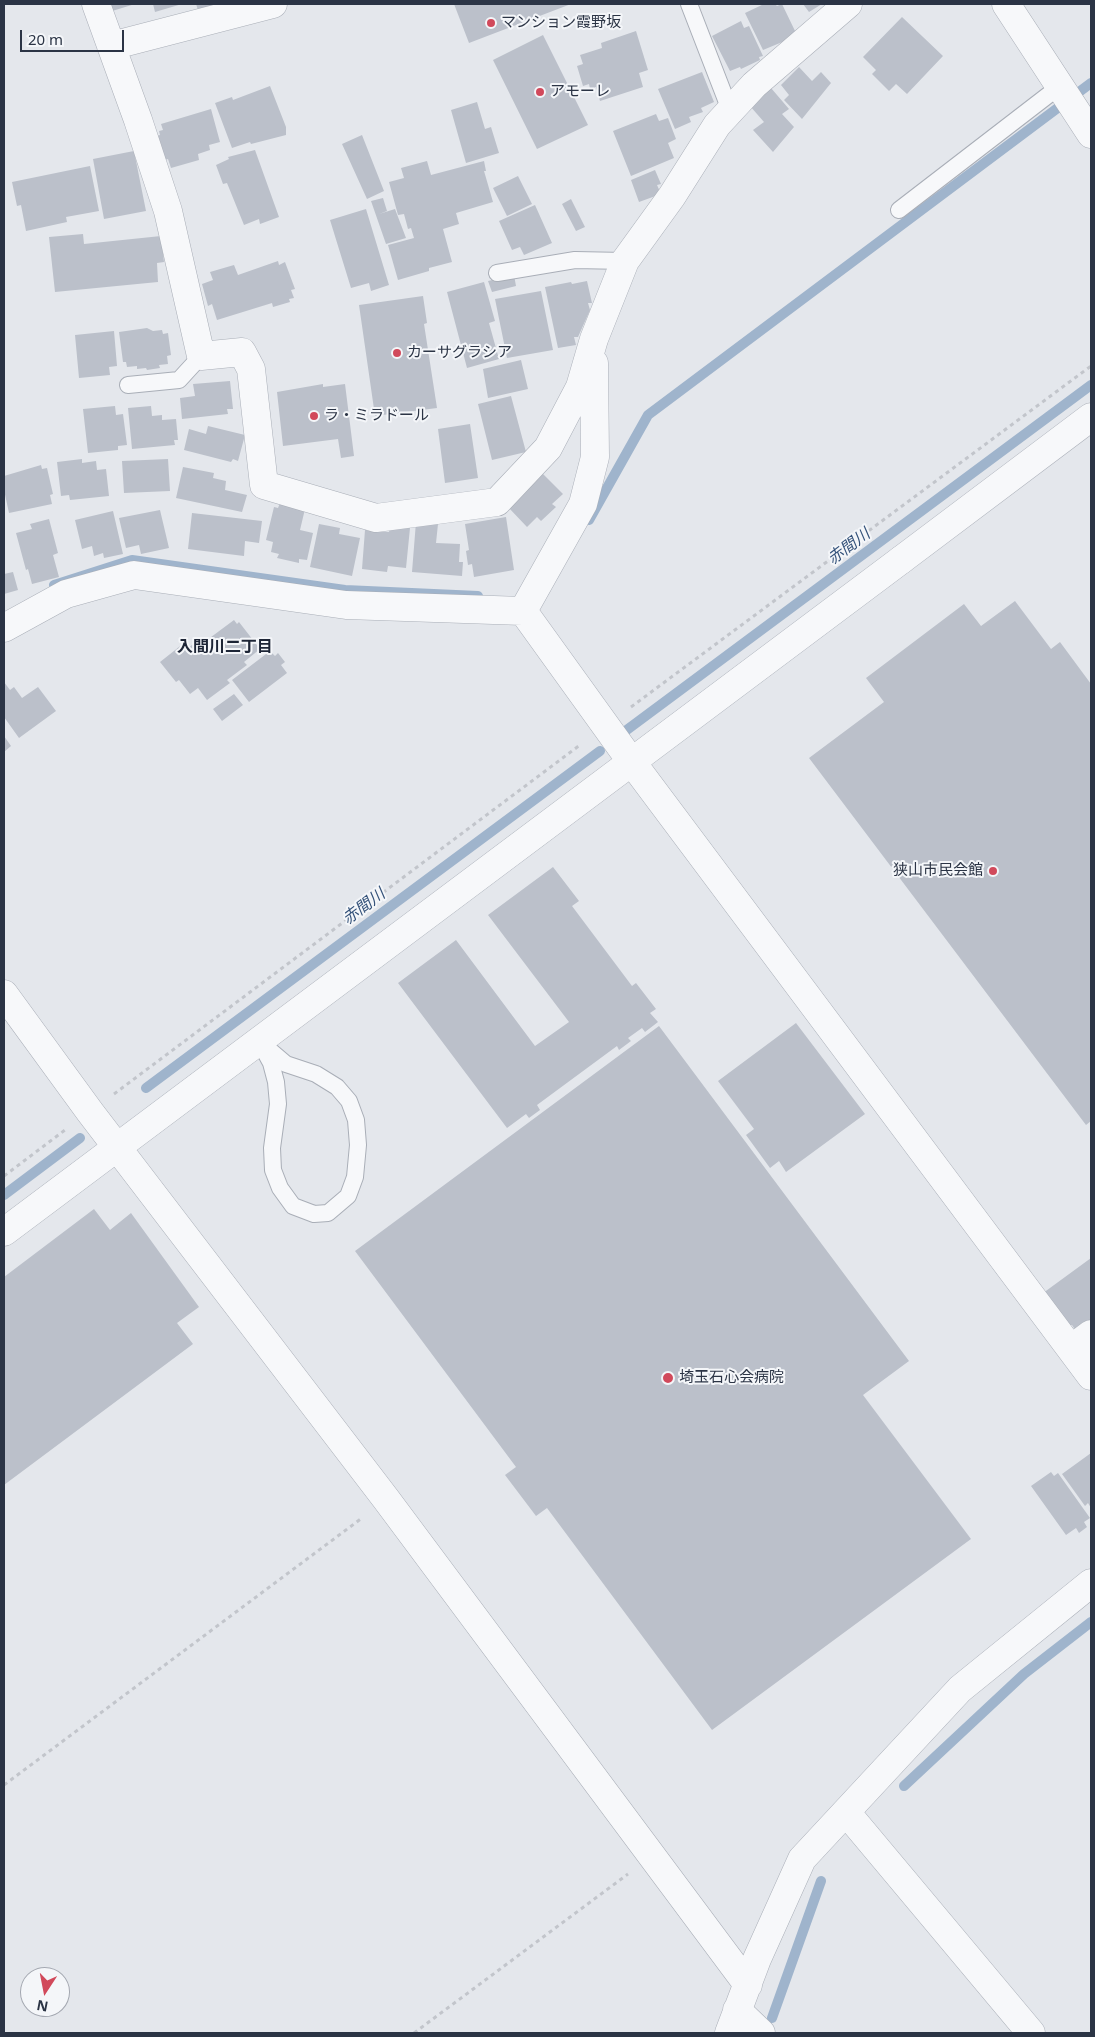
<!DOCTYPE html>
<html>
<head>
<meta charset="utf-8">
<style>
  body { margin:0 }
  #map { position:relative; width:1095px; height:2037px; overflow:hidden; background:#e4e7ec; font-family:"Noto Sans",sans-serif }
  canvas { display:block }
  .frame { position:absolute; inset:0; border:5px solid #2b3445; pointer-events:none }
  .north { position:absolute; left:20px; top:1967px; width:50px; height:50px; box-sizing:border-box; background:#f4f6f9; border:1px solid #a4a8b1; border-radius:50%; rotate:191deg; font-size:14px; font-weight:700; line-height:20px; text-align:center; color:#2b3445 }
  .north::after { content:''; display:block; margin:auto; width:18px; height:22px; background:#d1495b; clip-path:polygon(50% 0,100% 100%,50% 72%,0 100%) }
  .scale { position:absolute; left:20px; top:30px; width:104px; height:22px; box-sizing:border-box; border:2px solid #2b3445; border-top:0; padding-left:6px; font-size:15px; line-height:18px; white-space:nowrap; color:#2b3445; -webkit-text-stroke:4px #f4f6f9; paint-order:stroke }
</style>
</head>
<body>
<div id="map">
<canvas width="1095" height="2037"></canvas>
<div class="frame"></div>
<div class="north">N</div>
<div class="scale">20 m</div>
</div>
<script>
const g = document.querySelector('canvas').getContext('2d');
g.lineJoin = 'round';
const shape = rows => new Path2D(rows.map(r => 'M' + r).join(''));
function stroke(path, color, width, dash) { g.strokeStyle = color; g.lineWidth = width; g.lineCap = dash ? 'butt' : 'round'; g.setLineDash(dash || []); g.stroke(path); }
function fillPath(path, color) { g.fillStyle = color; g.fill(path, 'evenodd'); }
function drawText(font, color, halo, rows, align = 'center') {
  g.font = font + ' "Noto Sans","Noto Sans JP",sans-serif'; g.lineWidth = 4; g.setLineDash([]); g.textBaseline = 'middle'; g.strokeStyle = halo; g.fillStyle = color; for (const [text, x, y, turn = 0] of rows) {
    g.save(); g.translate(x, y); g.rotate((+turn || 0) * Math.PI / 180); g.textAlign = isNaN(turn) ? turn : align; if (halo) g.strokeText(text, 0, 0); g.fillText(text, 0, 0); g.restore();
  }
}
const stream = shape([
  [589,520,648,415,1091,83],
  [54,585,132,560,345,590,478,596],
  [624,732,1091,385],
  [146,1088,600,751],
  [4,1195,80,1138],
  [904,1786,1024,1674,1091,1622],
  [772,2018,821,1881]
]);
const building = shape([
  [106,4,135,4,109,12],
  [153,4,182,4,155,12],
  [196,4,225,4,199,13],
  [454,4,571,4,469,43],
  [764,4,775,4,777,6,782,4,796,33,792,38,763,50,745,13],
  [803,4,822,4,809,12],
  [902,17,943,56,907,94,896,84,889,91,872,74,876,70,863,57],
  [741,21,744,28,749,26,763,56,759,57,760,60,741,69,740,67,730,71,712,36],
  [636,31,648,70,639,73,643,87,600,101,596,87,590,89,589,84,583,86,577,66,583,64,580,55,602,48,601,43],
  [543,35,588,125,537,149,493,60],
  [799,67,812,81,821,72,831,83,802,119,784,100,789,95,781,85],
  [702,72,714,102,701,108,703,112,689,117,691,122,675,129,658,89],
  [270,86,286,127,286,135,251,144,250,142,232,148,215,103,232,97,233,100],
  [771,88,789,109,782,114,794,127,773,152,753,130,764,122,750,106],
  [477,102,485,129,491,127,499,153,466,163,451,110],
  [211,109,220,142,209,145,210,150,198,154,199,160,171,168,168,159,161,161,154,137,160,135,159,131,163,130,161,124],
  [656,114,659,121,668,118,676,139,668,143,674,158,631,176,613,131],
  [362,135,384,191,367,199,342,144],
  [255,150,279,217,260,224,259,219,244,225,227,183,223,184,216,165,229,159,228,157],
  [134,151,146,211,104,219,93,159],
  [427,161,431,175,484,161,486,171,484,171,493,202,456,213,459,224,443,229,452,262,429,268,429,271,398,280,388,245,414,238,411,228,408,229,404,214,398,215,389,182,404,178,401,168],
  [90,166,99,211,66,217,67,222,26,231,21,205,17,206,12,182],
  [655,170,661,184,657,185,661,194,639,202,631,180],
  [518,176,532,204,507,216,493,188],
  [383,198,387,211,379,214,395,209,406,238,386,244,371,201],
  [571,199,585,227,576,231,562,204],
  [535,205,552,243,524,255,520,247,512,250,499,221],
  [366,209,389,285,371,291,369,283,351,288,330,220],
  [83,234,84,244,161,236,164,262,157,263,158,282,55,292,49,237],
  [278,261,279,265,285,262,295,289,291,290,294,298,289,299,290,302,273,307,272,303,217,320,212,304,208,306,202,284,213,280,210,272,234,265,238,275],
  [514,275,516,286,492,292,488,281],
  [587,281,592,303,588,303,590,310,578,337,574,337,576,345,558,348,545,287,571,282,572,284],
  [484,282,495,321,489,323,499,359,467,368,447,292],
  [541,291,553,350,507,358,495,299],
  [423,296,427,323,424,324,437,408,375,416,359,305],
  [147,328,153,331,162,330,163,334,168,333,171,355,167,356,168,364,159,365,160,368,147,370,146,368,137,369,137,366,127,367,126,362,123,362,119,332],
  [114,331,117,366,109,367,110,375,79,378,75,335],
  [521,360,528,389,488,398,483,369],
  [230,381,233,409,227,409,228,414,182,419,180,398,195,396,193,384],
  [323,384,323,387,345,384,354,456,341,458,338,439,283,446,277,392],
  [511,396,526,452,492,460,478,404],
  [115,406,116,415,123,414,127,445,118,446,118,450,88,453,83,409],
  [151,406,152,416,162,415,162,420,176,419,178,440,174,440,175,445,132,449,128,408],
  [470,424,478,478,445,483,438,429],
  [208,426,245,435,238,461,233,459,231,462,184,450,189,429,206,434],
  [82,459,82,463,96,461,97,470,106,469,109,496,70,500,69,495,61,496,57,462],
  [168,459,170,491,124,493,122,461],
  [41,465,42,469,47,468,53,494,50,495,52,504,9,513,4,490,4,476],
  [183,467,214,473,213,478,226,481,225,490,247,495,242,512,176,498],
  [542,473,563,494,552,504,556,507,541,521,537,517,527,527,508,507],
  [280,503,305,509,300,530,313,533,307,560,299,559,299,563,277,558,279,554,271,552,273,542,266,540,274,507,278,508],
  [160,510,169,548,141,554,139,545,126,548,119,518],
  [113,511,123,554,104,558,103,553,94,556,92,546,82,549,75,520],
  [192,513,262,521,259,543,245,541,244,556,188,549],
  [506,517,514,570,474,577,472,564,468,565,466,551,469,550,465,524],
  [49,519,58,553,53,555,59,577,32,584,28,569,26,570,16,533,32,529,30,524],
  [416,522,438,524,436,543,460,544,459,562,463,562,462,576,412,572],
  [319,524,340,528,339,534,360,538,352,576,310,567],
  [390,527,410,528,406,568,388,566,387,572,362,569,365,530,389,532],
  [13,572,18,590,4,594,4,574],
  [1015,601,1051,649,1060,642,1091,684,1091,1121,1086,1125,809,758,884,702,866,678,964,604,981,626],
  [234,620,237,624,239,622,260,649,244,662,247,665,227,680,230,683,207,700,198,688,190,694,179,680,176,682,160,662,184,643,188,648,200,639,203,643],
  [270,651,275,656,278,653,285,662,281,665,287,673,249,702,232,680],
  [4,682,10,690,14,687,22,698,38,687,56,711,19,738,4,717],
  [234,694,243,705,222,721,213,709],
  [4,736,11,746,4,752],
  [553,867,579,901,572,906,632,986,636,983,656,1009,650,1013,658,1022,645,1032,642,1028,628,1038,631,1041,619,1050,617,1046,537,1105,540,1110,529,1118,526,1114,507,1128,398,983,456,940,535,1046,569,1022,488,915],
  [796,1023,865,1114,786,1172,779,1161,770,1168,746,1135,754,1129,718,1081],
  [659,1026,909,1361,863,1395,971,1539,712,1730,547,1508,536,1516,505,1475,516,1467,355,1251],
  [94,1209,110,1230,131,1213,199,1307,177,1323,193,1344,4,1485,4,1277],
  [1091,1258,1091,1320,1076,1331,1072,1325,1060,1325,1039,1296],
  [1091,1453,1091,1508,1088,1503,1085,1506,1062,1474],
  [1051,1472,1054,1476,1058,1473,1090,1518,1084,1522,1087,1527,1079,1533,1076,1528,1066,1535,1031,1486]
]);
const path = shape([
  [631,707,1091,366],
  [114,1094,580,745],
  [4,1176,65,1130],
  [4,1785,362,1518],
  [414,2033,628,1874]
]);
const service = shape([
  [689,4,730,110],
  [899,210,1060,86],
  [497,273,575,260,625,261],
  [128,385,179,380,201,356],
  [259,1041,286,1064,316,1074,337,1087,349,1101,356,1120,358,1145,355,1177,348,1196,328,1213,314,1214,293,1206,280,1188,273,1170,272,1148,278,1104,276,1082,271,1063,259,1041]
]);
const minor = shape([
  [96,4,138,120,168,211,201,356,242,352,251,369,264,485,376,518,497,502,548,448,580,387,594,339,625,261,672,196,717,125,754,85,848,4],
  [111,46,273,4],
  [523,611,583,504,595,457,594,363],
  [4,628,66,594,134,575,346,605,523,611,631,761,1091,1376],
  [4,994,90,1112,386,1499,748,1985],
  [4,1232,901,560],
  [1071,1349,1091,1334],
  [846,1812,1031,2033],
  [737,2010,761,2033],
  [729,2033,757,1959,802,1859,960,1689,1091,1583]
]);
const tertiary = shape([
  [1006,4,1091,134],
  [901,560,1091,417]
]);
const markers = [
  [491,23,5,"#d1495b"],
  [540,92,5,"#d1495b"],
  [397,353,5,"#d1495b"],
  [314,416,5,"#d1495b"],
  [993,871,5,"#d1495b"],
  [668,1378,6,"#d1495b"]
];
const poiNames = [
  ["マンション霞野坂",501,23],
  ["アモーレ",550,92],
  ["カーサグラシア",407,353],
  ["ラ・ミラドール",324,416],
  ["狭山市民会館",983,871,"right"],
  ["埼玉石心会病院",679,1378]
];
const waterNames = [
  ["赤間川",849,547,-37],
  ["赤間川",364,907,-37]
];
const neighbourhoodNames = [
  ["入間川二丁目",225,647]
];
stroke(stream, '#9fb4cc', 10);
fillPath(building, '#bbc0ca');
stroke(service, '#a9aeb7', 18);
stroke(minor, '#a9aeb7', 29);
stroke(tertiary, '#a9aeb7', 29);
stroke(path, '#c2c5cb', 3, [4, 4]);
stroke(service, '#f7f8fa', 16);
stroke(minor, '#f7f8fa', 28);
stroke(tertiary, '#f7f8fa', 28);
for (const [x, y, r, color] of markers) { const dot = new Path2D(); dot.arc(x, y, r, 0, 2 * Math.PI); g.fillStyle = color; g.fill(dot); stroke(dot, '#f4f6f9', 2); }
drawText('15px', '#2b3445', '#f4f6f9', poiNames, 'left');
drawText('italic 16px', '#34527a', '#f4f6f9', waterNames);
drawText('bold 16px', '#1d2536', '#f4f6f9', neighbourhoodNames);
</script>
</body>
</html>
